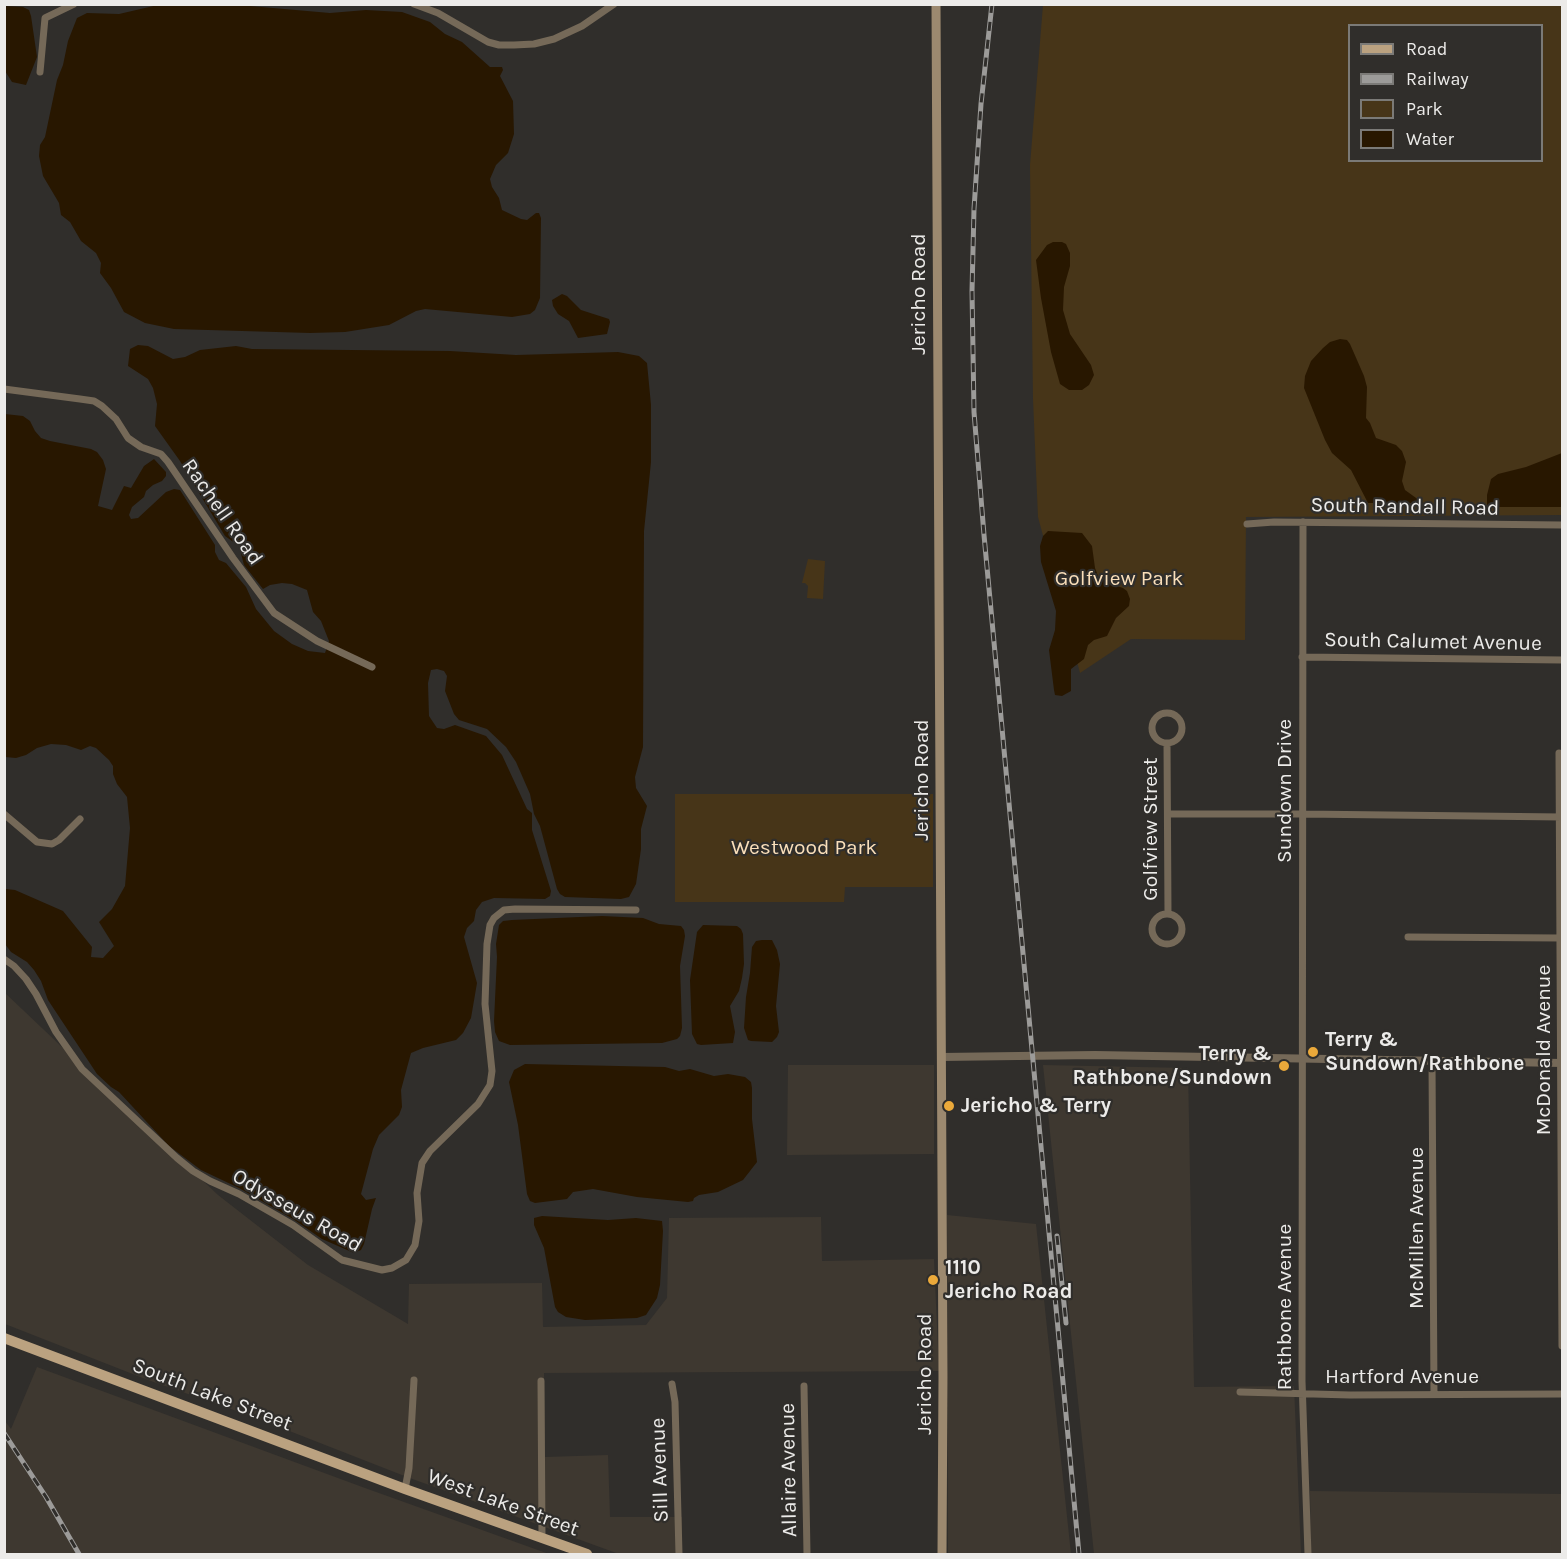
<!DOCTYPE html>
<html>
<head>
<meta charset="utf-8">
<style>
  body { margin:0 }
  #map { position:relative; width:1567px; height:1559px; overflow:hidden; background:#302e2b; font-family:Karla,sans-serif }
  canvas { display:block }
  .frame { position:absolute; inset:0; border:6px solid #ecebe9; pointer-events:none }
  .legend { position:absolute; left:1348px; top:24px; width:195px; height:138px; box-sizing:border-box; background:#302e2b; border:2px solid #7b7a77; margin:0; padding:8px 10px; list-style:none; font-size:18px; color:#ecebe9 }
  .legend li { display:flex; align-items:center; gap:12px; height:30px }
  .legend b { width:30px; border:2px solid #7b7a77 }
</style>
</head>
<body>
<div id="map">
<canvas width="1567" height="1559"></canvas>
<div class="frame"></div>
<ul class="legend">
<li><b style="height:8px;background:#bba280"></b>Road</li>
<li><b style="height:8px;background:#9c9b99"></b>Railway</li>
<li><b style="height:16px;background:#473518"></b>Park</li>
<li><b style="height:16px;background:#281700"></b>Water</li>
</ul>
</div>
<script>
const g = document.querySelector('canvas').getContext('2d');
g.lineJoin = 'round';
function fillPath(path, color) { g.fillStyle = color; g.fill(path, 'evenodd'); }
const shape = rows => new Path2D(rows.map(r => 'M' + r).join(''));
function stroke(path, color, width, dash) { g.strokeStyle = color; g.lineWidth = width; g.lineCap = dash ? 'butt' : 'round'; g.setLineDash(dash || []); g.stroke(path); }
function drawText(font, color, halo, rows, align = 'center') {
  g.font = font + ' Karla,sans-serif'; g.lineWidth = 4.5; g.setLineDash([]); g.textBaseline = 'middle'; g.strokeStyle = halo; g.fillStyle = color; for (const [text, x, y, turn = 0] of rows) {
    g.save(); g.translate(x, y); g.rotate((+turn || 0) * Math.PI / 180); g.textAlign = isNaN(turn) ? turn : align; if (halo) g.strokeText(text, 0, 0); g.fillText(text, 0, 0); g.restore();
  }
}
const built = shape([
  [4,992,218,1195,308,1265,408,1324,409,1284,542,1283,543,1327,646,1325,667,1298,669,1218,821,1217,822,1261,934,1259,939,1371,544,1373,545,1457,608,1455,610,1517,682,1517,682,1554,619,1554,407,1477,251,1416,148,1380,5,1324],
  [788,1065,934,1065,934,1154,787,1155],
  [1043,1065,1188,1068,1194,1387,1294,1386,1301,1554,1094,1554],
  [947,1215,1036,1224,1071,1554,948,1554],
  [37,1367,365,1488,549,1554,5,1554,5,1421,11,1429],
  [1310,1491,1562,1494,1562,1554,1311,1554]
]);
const green = shape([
  [1043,5,1562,5,1562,515,1246,517,1245,640,1131,639,1080,673,1038,517,1033,399,1030,165],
  [1350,26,1542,26,1542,160,1350,160],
  [808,559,825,561,823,599,807,598,808,586,805,583,802,583],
  [675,794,933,794,933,887,845,887,844,902,675,902]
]);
const water = shape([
  [162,4,250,6,330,13,366,10,402,12,430,22,445,34,462,42,490,67,502,67,503,70,500,76,513,101,514,134,508,153,496,165,490,179,492,187,499,198,502,210,521,219,527,220,536,213,539,213,541,218,540,298,535,310,530,314,512,317,425,309,416,311,389,325,345,332,310,333,174,329,145,323,124,312,111,288,100,273,101,263,96,253,81,241,70,222,61,215,59,203,43,176,39,156,40,145,45,137,57,80,63,65,68,41,77,18,87,13,119,14],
  [5,6,23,7,29,10,31,16,37,57,26,85,12,82,5,71],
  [1053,242,1062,242,1066,244,1070,253,1070,266,1064,287,1063,310,1070,334,1091,365,1094,375,1089,385,1082,390,1069,390,1060,384,1051,352,1041,298,1036,260,1047,245],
  [562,294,567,296,581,310,609,319,610,322,607,334,578,338,569,321,558,314,553,306,552,300],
  [1340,339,1347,340,1350,344,1364,376,1367,387,1366,418,1370,423,1376,438,1396,445,1402,451,1406,462,1402,481,1405,490,1423,503,1368,503,1351,470,1332,453,1325,440,1304,388,1305,376,1311,361,1323,348,1330,342],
  [138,345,148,346,173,359,185,357,200,350,236,346,252,349,450,351,516,355,618,352,639,356,647,363,651,405,651,462,644,531,643,747,635,777,636,788,647,806,641,829,641,849,636,884,629,897,621,899,565,897,560,894,557,889,540,826,534,814,530,794,516,762,506,747,487,729,459,720,454,714,445,691,447,676,444,671,437,669,431,670,428,683,429,716,437,728,444,729,455,725,486,736,502,755,527,809,532,813,532,830,551,891,550,896,545,899,494,898,482,902,476,910,474,921,467,928,464,937,477,983,471,1018,463,1033,456,1040,423,1048,411,1053,401,1090,402,1107,399,1115,379,1135,373,1149,361,1194,366,1200,376,1198,372,1209,364,1244,361,1250,354,1253,322,1239,293,1219,239,1188,201,1170,169,1146,119,1092,111,1087,97,1074,48,1000,41,981,34,970,27,962,11,952,5,944,5,890,6,889,15,890,63,911,92,947,91,957,103,958,114,946,99,922,112,909,125,886,130,828,127,797,117,784,113,774,113,766,109,760,96,748,90,746,81,750,66,745,51,744,37,748,26,755,16,758,5,757,5,414,23,416,30,421,35,431,41,438,50,441,91,449,97,452,103,460,106,469,98,506,112,510,124,486,131,488,144,466,154,459,166,472,166,476,162,481,153,485,146,491,144,497,132,507,129,515,131,519,138,518,166,492,174,489,180,490,215,545,215,552,219,560,226,563,246,587,256,609,274,631,292,644,308,651,325,653,329,641,321,621,313,612,307,590,292,584,282,583,270,585,263,589,244,565,239,546,225,536,180,461,155,426,157,404,153,388,148,379,128,366,130,349],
  [1562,453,1562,507,1487,507,1487,495,1491,479,1498,474,1526,467],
  [1048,531,1082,533,1092,546,1095,568,1098,576,1107,583,1123,588,1127,591,1130,599,1129,606,1116,618,1107,636,1094,640,1088,645,1084,659,1071,669,1071,691,1062,696,1055,695,1054,690,1049,650,1055,630,1056,611,1041,562,1040,546,1043,536],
  [602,916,643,918,659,924,681,926,684,930,685,936,680,966,682,1028,680,1036,677,1039,662,1043,510,1045,499,1041,495,1032,494,1021,497,957,496,944,499,925,503,921,512,920],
  [703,925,737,926,741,929,743,934,744,964,742,978,739,991,730,1006,735,1032,733,1043,701,1045,697,1044,692,1034,690,980,697,932],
  [762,940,772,940,777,950,780,964,776,1006,779,1032,777,1037,772,1042,751,1041,748,1040,744,1028,746,997,750,973,752,947,756,941],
  [525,1064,665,1067,679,1071,690,1069,714,1076,728,1074,745,1077,751,1082,752,1088,752,1119,757,1162,743,1180,718,1192,699,1195,694,1198,693,1201,688,1202,637,1197,593,1189,573,1192,567,1199,535,1203,530,1201,527,1194,518,1125,509,1082,514,1070],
  [542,1216,608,1220,636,1218,662,1221,663,1231,660,1285,657,1298,646,1315,637,1318,585,1320,566,1317,558,1312,555,1307,544,1248,534,1225,534,1218]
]);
const minor = shape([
  [414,4,438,13,488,42,499,45,514,45,534,44,554,39,582,26,614,4],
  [40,72,45,18,74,4],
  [4,389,80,399,94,401,102,406,116,419,128,438,141,447,161,454,168,462,233,558,274,613,317,641,372,667],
  [1303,522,1302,1381,1308,1554],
  [1247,524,1274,522,1562,525],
  [1302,657,1562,660],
  '1152 728a15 15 0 1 1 30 0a15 15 0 1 1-30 0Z',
  [1167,743,1168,914],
  [1559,753,1562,1346],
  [4,814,37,842,52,844,59,840,80,819],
  [1168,814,1302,814,1562,817],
  '1152 929a15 15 0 1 1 30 0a15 15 0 1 1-30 0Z',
  [1408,937,1560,938],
  [4,959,14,966,26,979,36,994,56,1032,82,1069,177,1158,193,1171,210,1181,239,1194,293,1225,342,1260,382,1270,392,1268,406,1260,415,1245,419,1221,417,1193,422,1163,430,1151,478,1104,490,1085,492,1071,485,1004,487,944,490,925,494,918,504,910,515,909,636,910],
  [1432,1061,1434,1394],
  [541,1381,542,1537],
  [672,1384,675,1402,679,1554],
  [804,1386,807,1554],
  [1240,1392,1350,1395,1562,1394],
  [405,1489,409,1468,414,1380]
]);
const tertiary = shape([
  [941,1057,1095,1055,1562,1063]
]);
const secondary = shape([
  [936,4,943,1377,942,1554]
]);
const primary = shape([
  [4,1338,405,1489,587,1554]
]);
const rail = shape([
  [992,4,981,104,974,209,972,291,974,412,984,535,1079,1554],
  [1057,1236,1066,1323],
  [4,1433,46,1497,79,1554]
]);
const markers = [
  [1313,1052,6,"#eba93a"],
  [1284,1066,6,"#eba93a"],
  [949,1106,6,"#eba93a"],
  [933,1280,6,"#eba93a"]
];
const streetNames = [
  ["Jericho Road",919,294,-90],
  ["South Randall Road",1405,507,1],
  ["Rachell Road",222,512,55],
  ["South Calumet Avenue",1433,642,1],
  ["Jericho Road",922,780,-90],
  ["Sundown Drive",1285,791,-90],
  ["Golfview Street",1151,829,-90],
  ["McDonald Avenue",1544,1050,-90],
  ["Odysseus Road",297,1211,30],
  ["McMillen Avenue",1417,1228,-90],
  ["Rathbone Avenue",1285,1307,-90],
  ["Jericho Road",925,1374,-90],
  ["Hartford Avenue",1402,1377],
  ["South Lake Street",212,1395,21],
  ["Sill Avenue",660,1470,-92],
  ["Allaire Avenue",789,1470,-91],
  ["West Lake Street",503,1503,20]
];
const parkNames = [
  ["Golfview Park",1119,579],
  ["Westwood Park",804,848]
];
const poiNames = [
  ["Terry &",1325,1040],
  ["Sundown/Rathbone",1325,1064],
  ["Terry &",1272,1054,"right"],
  ["Rathbone/Sundown",1272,1078,"right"],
  ["Jericho & Terry",961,1106],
  ["1110",945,1268],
  ["Jericho Road",945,1292]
];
fillPath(built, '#3e3830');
fillPath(green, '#473518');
fillPath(water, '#281700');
stroke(minor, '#756958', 7);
stroke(tertiary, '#756958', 8);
stroke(secondary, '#9c896f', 9);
stroke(primary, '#bba280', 10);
stroke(rail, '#9c9b99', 5);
stroke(rail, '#302e2b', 3, [9]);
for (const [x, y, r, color] of markers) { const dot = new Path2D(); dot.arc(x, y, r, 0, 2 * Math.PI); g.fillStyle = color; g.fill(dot); stroke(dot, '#302e2b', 2); }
drawText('21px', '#ecebe9', '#302e2b', streetNames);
drawText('21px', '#fadfba', '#302e2b', parkNames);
drawText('bold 21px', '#ecebe9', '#302e2b', poiNames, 'left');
</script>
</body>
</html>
